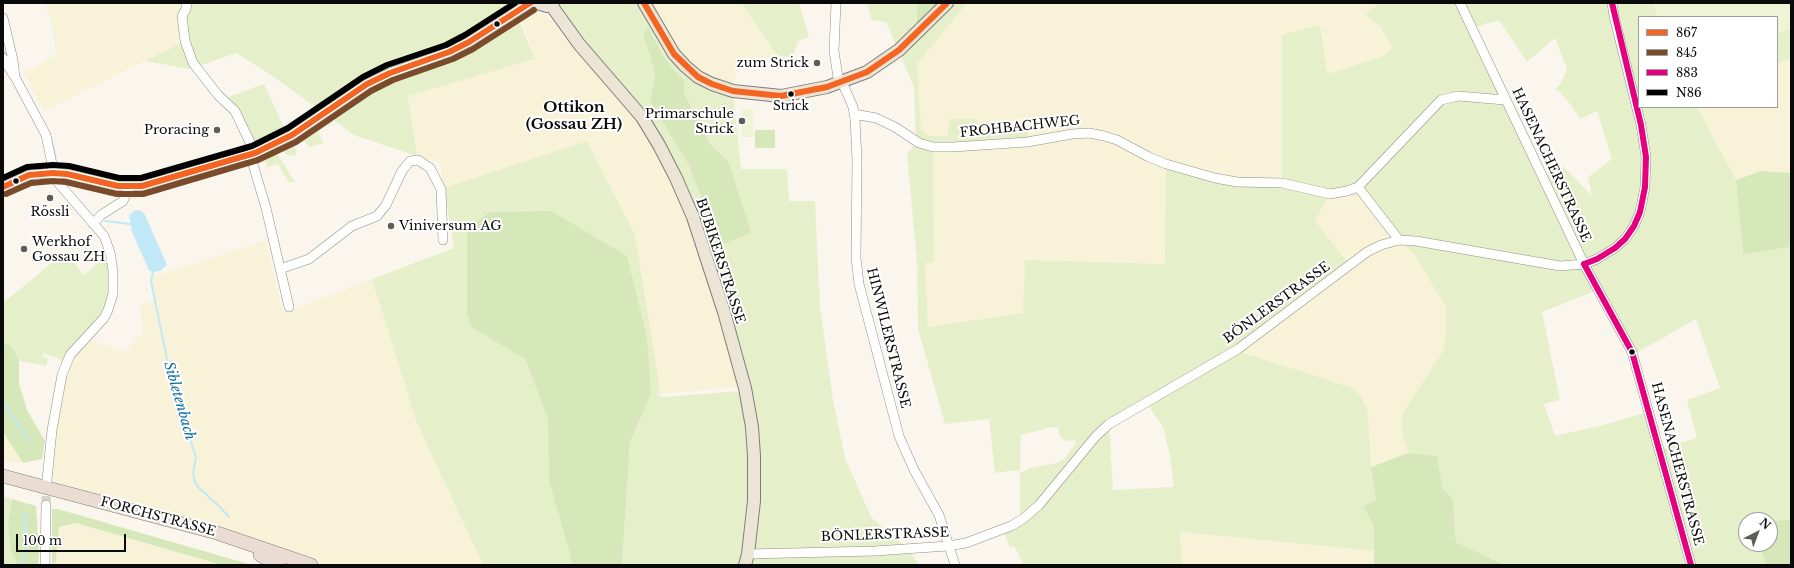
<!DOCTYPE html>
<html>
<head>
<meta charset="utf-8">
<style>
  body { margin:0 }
  #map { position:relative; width:1794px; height:568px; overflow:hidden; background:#faf6ed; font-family:"Libre Baskerville",serif }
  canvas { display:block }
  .frame { position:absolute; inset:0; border:4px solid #0a0a0a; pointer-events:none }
  .legend { position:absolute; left:1638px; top:16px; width:140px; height:92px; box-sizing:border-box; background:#fff; border:1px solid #9d9d9d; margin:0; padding:5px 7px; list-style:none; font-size:12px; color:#0a0a0a }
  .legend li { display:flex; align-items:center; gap:8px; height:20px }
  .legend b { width:20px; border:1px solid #9d9d9d }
  .north { position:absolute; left:1738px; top:512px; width:40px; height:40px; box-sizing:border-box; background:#fff; border:1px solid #9d9d9d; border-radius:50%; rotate:42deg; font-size:11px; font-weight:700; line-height:16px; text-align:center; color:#0a0a0a }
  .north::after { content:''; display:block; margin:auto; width:14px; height:18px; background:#5e5d59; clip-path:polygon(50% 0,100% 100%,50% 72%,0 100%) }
  .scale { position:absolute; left:16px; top:534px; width:110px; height:18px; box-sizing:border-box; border:2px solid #0a0a0a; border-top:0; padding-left:5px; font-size:12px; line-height:14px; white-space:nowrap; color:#0a0a0a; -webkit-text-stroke:3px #fff; paint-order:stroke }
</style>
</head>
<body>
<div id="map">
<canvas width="1794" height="568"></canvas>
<div class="frame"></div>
<ul class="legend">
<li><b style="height:5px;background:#f26522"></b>867</li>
<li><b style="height:5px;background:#7a4b2a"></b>845</li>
<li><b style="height:5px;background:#e5007d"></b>883</li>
<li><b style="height:5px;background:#000"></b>N86</li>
</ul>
<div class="north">N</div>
<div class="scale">100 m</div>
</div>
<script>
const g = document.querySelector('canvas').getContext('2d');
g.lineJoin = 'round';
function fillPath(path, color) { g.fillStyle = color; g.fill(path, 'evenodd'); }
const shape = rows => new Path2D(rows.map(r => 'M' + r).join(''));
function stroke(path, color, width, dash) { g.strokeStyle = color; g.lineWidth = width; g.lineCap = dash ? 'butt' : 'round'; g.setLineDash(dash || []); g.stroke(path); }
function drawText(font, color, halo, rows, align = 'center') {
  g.font = font + ' "Libre Baskerville",serif'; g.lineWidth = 4; g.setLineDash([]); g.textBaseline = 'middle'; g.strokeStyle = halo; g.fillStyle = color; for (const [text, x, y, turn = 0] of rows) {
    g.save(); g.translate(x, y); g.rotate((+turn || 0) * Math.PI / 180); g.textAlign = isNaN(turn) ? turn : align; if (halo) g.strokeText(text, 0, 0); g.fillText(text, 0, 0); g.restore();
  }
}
const farmland = shape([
  [44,3,187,3,185,41,44,111,24,73,56,55,52,25],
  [644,3,741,3,779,58,738,63,733,91,691,71],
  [967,3,1379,3,1365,15,1380,26,1392,48,1384,56,1327,74,1282,183,1165,264,1025,260,1024,313,928,327,925,263,934,262,933,147,1028,130,979,133,950,119,947,136,930,136,920,129,917,64],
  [537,12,545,14,551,20,553,18,618,94,646,132,676,187,711,286,739,385,738,387,659,394,659,382,635,235,587,141,444,188,440,163,417,156,408,96,535,59,521,19],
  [1791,59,1791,173,1761,171,1736,180,1697,107,1777,107,1777,64],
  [1358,187,1399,240,1413,253,1446,307,1446,331,1443,351,1402,414,1402,432,1408,453,1371,467,1368,413,1238,349,1350,265,1315,221,1330,194],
  [266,240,283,313,372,279,417,423,483,565,311,565,161,517,50,479,60,382,85,338,125,352,143,332,140,304,154,302,150,278],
  [3,432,12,446,23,463,3,461],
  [76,523,175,551,222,565,54,565,56,561,59,527],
  [1180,532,1375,551,1374,565,1182,565]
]);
const green = shape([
  [187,3,509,3,477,30,464,38,426,54,413,63,449,52,516,13,535,59,408,96,417,156,354,135,271,75,236,53,190,69,145,61,185,41],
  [553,3,644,3,680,61,733,91,741,169,787,169,789,201,815,201,820,307,833,400,845,458,871,517,908,549,919,565,622,565,630,442,651,394,472,328,525,359,548,420,549,481,573,565,483,565,417,423,372,279,454,248,444,188,587,141,635,235,659,382,659,396,664,397,741,391,724,312,659,145],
  [648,28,663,55,674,70,684,80,684,93,710,144,726,159,720,245,688,164,650,101,655,75,651,59,643,36],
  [741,3,799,3,809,37,798,41,793,56,779,58],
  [867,3,917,3,916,34,947,3,967,3,917,64,921,129,930,136,947,136,950,119,977,119,979,133,1028,130,1027,142,933,147,934,262,925,263,928,327,1023,313,1025,260,1165,264,1166,164,1215,178,1282,183,1282,35,1320,25,1327,74,1384,56,1392,48,1380,26,1365,15,1379,3,1654,3,1657,17,1639,17,1639,107,1697,107,1736,180,1743,253,1791,247,1791,520,1770,521,1746,520,1746,544,1759,544,1766,565,1504,565,1456,542,1453,499,1443,489,1437,456,1408,453,1402,432,1402,414,1443,351,1446,331,1446,307,1413,253,1399,240,1358,187,1330,194,1315,221,1350,265,1238,349,1243,353,1347,386,1356,391,1363,400,1368,413,1371,467,1376,502,1363,506,1374,527,1375,551,1180,532,1182,565,1020,565,1023,563,1014,546,1010,548,1003,530,1023,519,1020,512,1020,473,1030,468,1057,463,1065,458,1076,443,1075,440,1065,441,1060,436,1058,427,1052,427,1021,435,1020,470,995,473,989,419,945,424,918,329,917,263,907,154,916,142,914,87,886,22,871,20],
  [1499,20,1527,62,1555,38,1567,69,1561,83,1555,89,1559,91,1571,105,1580,119,1597,111,1612,159,1588,177,1592,196,1564,167,1542,177,1472,28],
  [1597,290,1636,353,1696,319,1720,388,1687,400,1697,438,1659,450,1648,412,1600,426,1555,436,1544,404,1560,400,1542,312],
  [1146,402,1163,427,1170,456,1174,487,1113,490,1109,424],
  [1791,28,1791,59,1777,64,1777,34],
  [264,84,286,132,256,146,226,98],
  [329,118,332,123,318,132,324,143,309,147,304,140,294,146,297,152,295,155,289,156,286,154,284,151,284,147],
  [276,152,295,182,288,182,278,164,267,167,264,158],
  [65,252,84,275,110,252,110,305,67,362,43,353,42,356,48,359,46,366,19,361,11,345,3,344,3,303],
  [3,496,12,499,8,523,11,552,18,565,3,565]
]);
const forest = shape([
  [917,3,947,3,916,35],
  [648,28,663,55,674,70,684,80,684,93,710,144,726,159,730,166,751,233,720,245,688,164,650,101,655,75,651,59,643,35],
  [755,130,775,130,775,148,755,148],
  [1761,171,1791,173,1791,247,1743,254,1736,180],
  [551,211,627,256,647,338,651,394,630,442,622,565,573,565,549,481,548,420,525,359,472,328,467,313,467,228,490,212],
  [3,344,11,345,19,361,19,383,27,410,45,441,42,459,23,463,3,432],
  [1408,453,1437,456,1443,489,1453,499,1456,542,1504,565,1374,565,1374,527,1363,506,1376,501,1371,467],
  [12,499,36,506,39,552,38,565,18,565,11,552,8,523],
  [52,509,58,509,252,565,222,565,76,523,59,527,56,561,52,565],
  [1791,520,1791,565,1766,565,1759,544,1770,544,1770,521]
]);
const pitch = shape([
  [1654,3,1791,3,1791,28,1777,34,1777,17,1657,17],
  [742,109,753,109,753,137,742,137]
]);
const water = shape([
  [136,210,141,211,145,215,167,265,160,271,153,272,149,270,132,232,129,215]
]);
const stream = shape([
  [3,50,7,56],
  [51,138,56,158],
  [105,221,130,224],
  [153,272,151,281,174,393,196,457,193,473,195,482,199,488,219,506,229,517],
  [3,400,9,412,27,437,29,443],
  [21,565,26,547,24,513]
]);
const minorTunnel = shape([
  [46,505,47,482]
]);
const minor = shape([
  [187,3,186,9,182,16,185,41,193,63,218,95,235,111,255,153],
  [836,3,834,51,839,84],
  [1460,3,1584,264,1632,352,1691,565],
  [3,18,13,60,15,77,46,135,55,179,104,236,110,252,113,271,113,294,108,310,104,318,70,355,62,375,52,430,47,480],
  [3,58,14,76],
  [842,82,853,107,855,119,857,160,856,258,859,284,899,436,914,470,939,515,955,565],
  [854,114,876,118,895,127,919,143,933,147,953,147,1027,142,1072,134,1089,133,1104,136,1117,140,1149,157,1166,164,1215,178,1237,182,1282,183,1330,194,1347,191,1358,187,1441,100,1458,96,1505,100],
  [250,154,266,208,289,307],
  [3,187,29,175,53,173,67,174,118,186,142,186,255,153,292,135,367,84,390,73,449,52,469,42,530,3],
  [1358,187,1399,240],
  [93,224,101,215,123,201,129,187],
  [280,269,309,259,352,226,377,216,386,205,402,171,410,161,418,160,430,168,441,189,443,240],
  [748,554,875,551,948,546,966,543,1011,526,1023,519,1039,505,1096,436,1109,424,1238,349,1367,252,1381,245,1399,240,1416,241,1560,266,1584,264,1597,259,1615,248,1625,239,1634,226,1640,212,1645,187,1646,157,1641,125,1614,16,1612,3],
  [45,565,46,505]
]);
const major = shape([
  [537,3,547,6,553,3],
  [644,3,674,54,685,66,698,77,712,84,733,91,781,96,827,87,867,72,899,50,947,3],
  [551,5,579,44,642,117,659,145,676,178,693,217,724,312,745,388,752,427,754,456,754,501,748,554,745,565]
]);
const highway = shape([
  [3,476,217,533,311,565],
  [260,555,279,565]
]);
const bus1 = shape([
  [644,3,674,54,698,77,712,84,733,91,781,96,827,87,867,72,899,50,947,3],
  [3,187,29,175,53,173,67,174,118,186,142,186,255,153,292,135,367,84,390,73,449,52,469,42,530,3]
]);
const bus2 = shape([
  [6,194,31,183,53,181,66,182,117,194,143,194,258,160,296,142,371,91,393,80,453,59,473,49,534,10]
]);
const bus3 = shape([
  [1584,264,1632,352,1691,565],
  [1584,264,1597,259,1615,248,1625,239,1634,226,1640,212,1645,187,1646,157,1641,125,1612,3]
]);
const bus4 = shape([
  [3,178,27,167,53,165,69,166,119,178,141,178,252,146,288,128,363,77,387,65,446,45,465,35,515,3]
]);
const markers = [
  [497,24,3.5,"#0a0a0a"],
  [817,63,4,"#5e5d59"],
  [791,94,3.5,"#0a0a0a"],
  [742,121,4,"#5e5d59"],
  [217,130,4,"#5e5d59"],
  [16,181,3.5,"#0a0a0a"],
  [50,198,4,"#5e5d59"],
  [391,226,4,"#5e5d59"],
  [24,249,4,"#5e5d59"],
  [1632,352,3.5,"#0a0a0a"]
];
const busNames = [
  ["Strick",791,107]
];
const poiNames = [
  ["zum Strick",809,63],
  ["Primarschule",734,114],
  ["Strick",734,129],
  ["Proracing",209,130],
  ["Rössli",50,212,"center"],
  ["Viniversum AG",399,226,"left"],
  ["Werkhof",32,242,"left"],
  ["Gossau ZH",32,257,"left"]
];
const streetNames = [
  ["FROHBACHWEG",1020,127,-6],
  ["HASENACHERSTRASSE",1551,165,65],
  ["BUBIKERSTRASSE",720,261,72],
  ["BÖNLERSTRASSE",1277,303,-36],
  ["HINWILERSTRASSE",888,338,76],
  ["HASENACHERSTRASSE",1677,464,75],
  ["FORCHSTRASSE",158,517,15],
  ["BÖNLERSTRASSE",885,535,-2]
];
const waterNames = [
  ["Sibletenbach",179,401,74]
];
const quarterNames = [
  ["Ottikon",574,108],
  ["(Gossau ZH)",574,125]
];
fillPath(farmland, '#f8f2d8');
fillPath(green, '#e5f0cb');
fillPath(forest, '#d6e8b9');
fillPath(pitch, '#eef4d5');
fillPath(water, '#c1e8f7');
stroke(stream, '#c1e8f7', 2);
stroke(minorTunnel, '#d6d3cb', 9, [9, 4.5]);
stroke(minor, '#92908c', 10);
stroke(major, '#7f7e7a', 14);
stroke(highway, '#7f7e7a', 14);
stroke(minor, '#fefefc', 9);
stroke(major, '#ece5d6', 12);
stroke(highway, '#eadcd2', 13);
stroke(bus1, '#f26522', 6);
stroke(bus2, '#7a4b2a', 6);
stroke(bus3, '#e5007d', 6);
stroke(bus4, '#000', 6);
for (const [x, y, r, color] of markers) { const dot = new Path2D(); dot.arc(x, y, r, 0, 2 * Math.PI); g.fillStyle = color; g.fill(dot); stroke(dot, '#fff', 1.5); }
drawText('12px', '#0a0a0a', '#fff', busNames);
drawText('13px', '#0a0a0a', '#fff', poiNames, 'right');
drawText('13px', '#0a0a0a', '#fff', streetNames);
drawText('italic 14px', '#0c6da3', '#fff', waterNames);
drawText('bold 15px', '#0a0a0a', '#fff', quarterNames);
</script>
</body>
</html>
